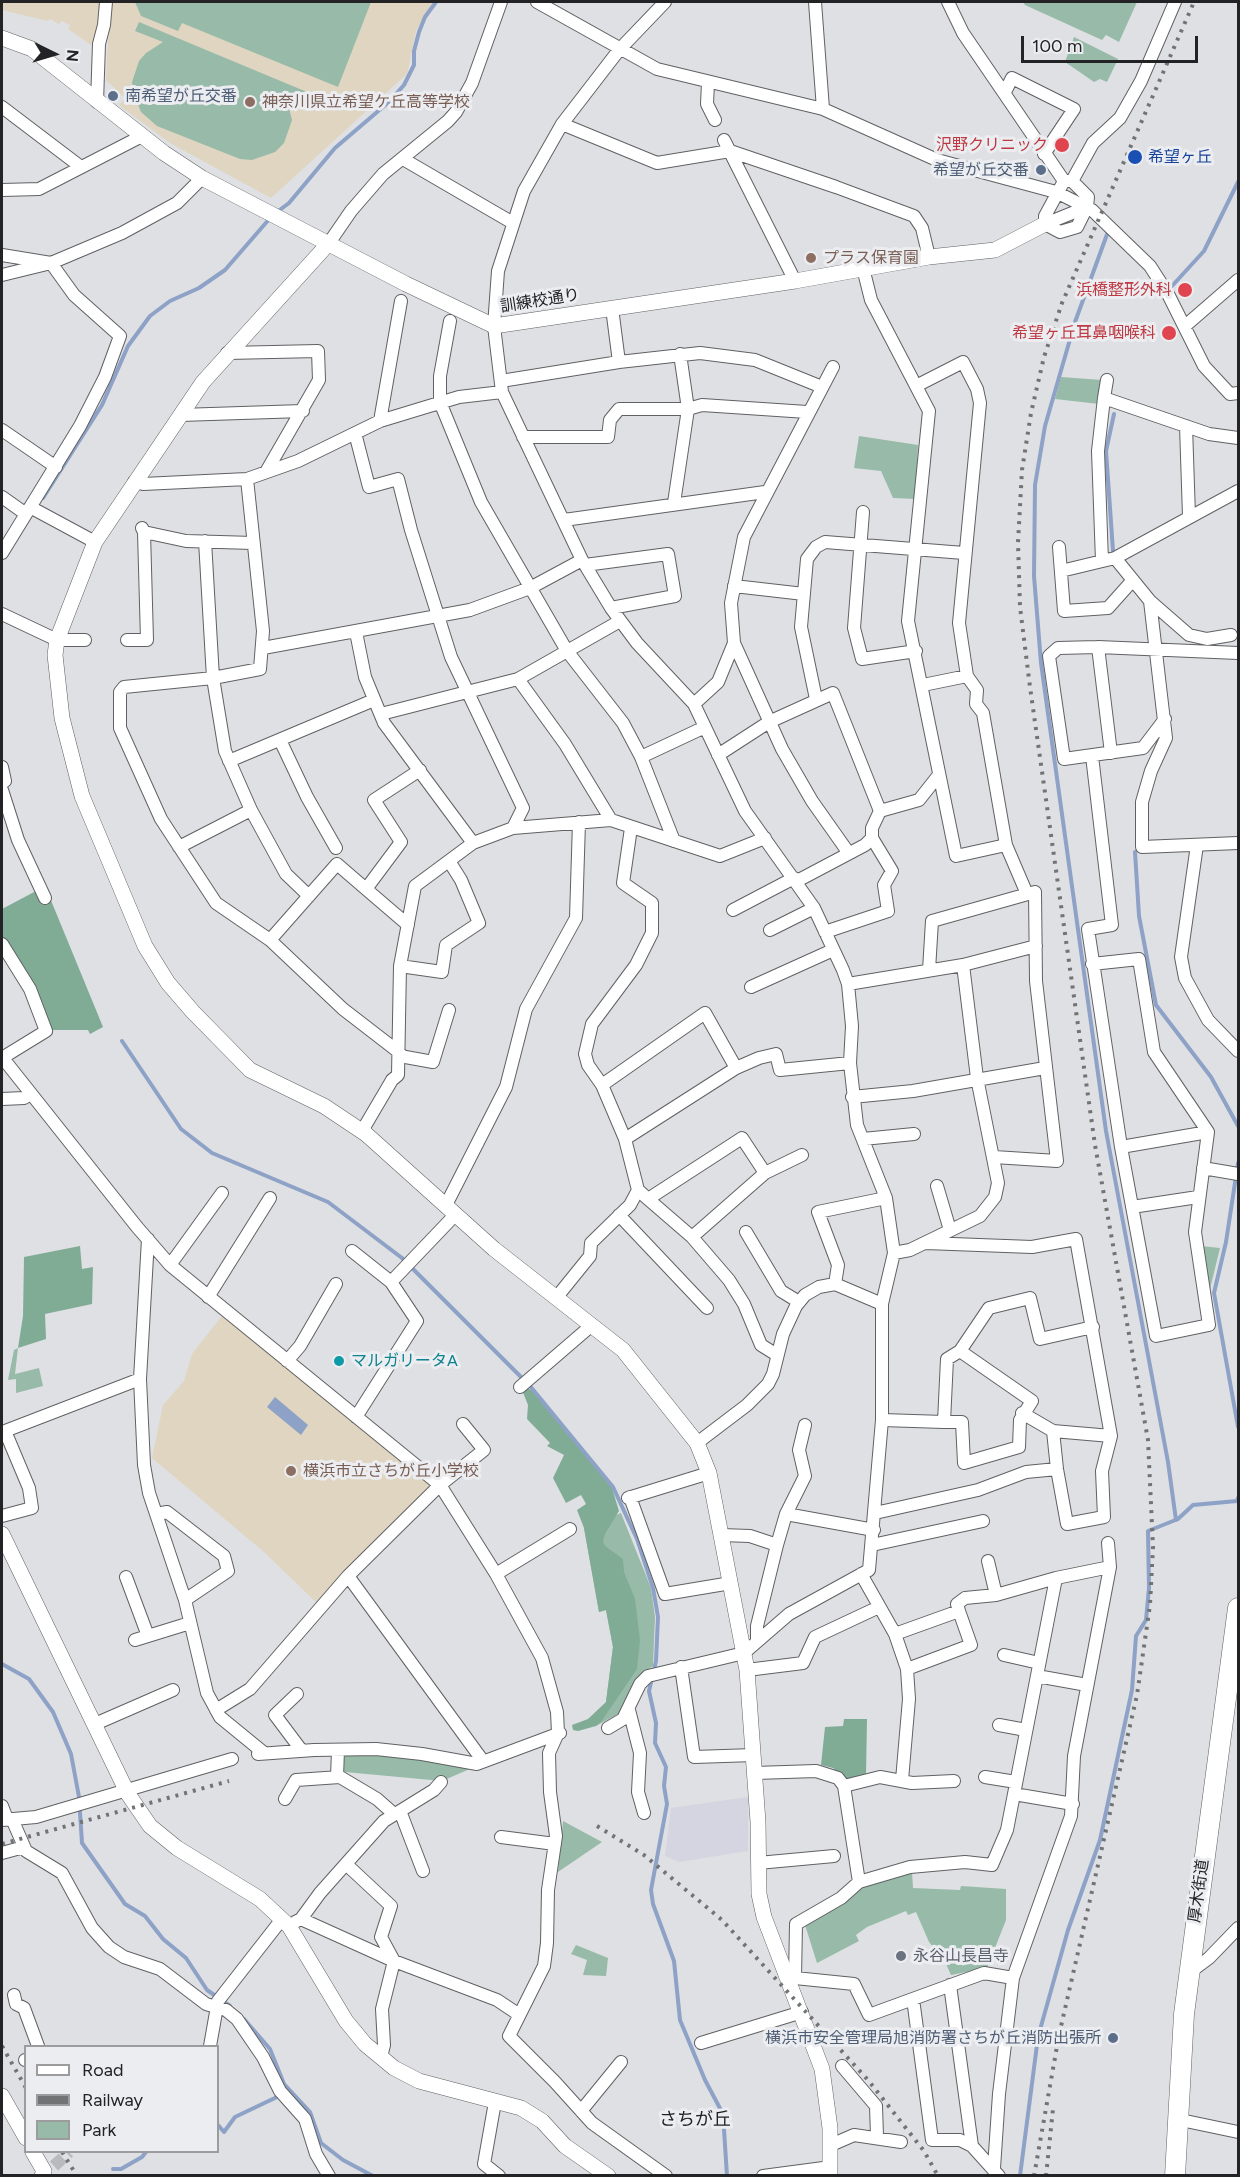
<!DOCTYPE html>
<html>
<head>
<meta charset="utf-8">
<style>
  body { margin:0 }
  #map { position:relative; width:1240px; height:2177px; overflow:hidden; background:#dfe0e3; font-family:Figtree,sans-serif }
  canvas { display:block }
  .frame { position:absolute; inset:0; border:3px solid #232325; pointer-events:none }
  .legend { position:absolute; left:24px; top:2045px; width:195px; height:108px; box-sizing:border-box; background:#ecedf1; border:2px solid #9c9c9f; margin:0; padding:8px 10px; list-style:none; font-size:18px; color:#232325 }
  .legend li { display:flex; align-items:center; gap:12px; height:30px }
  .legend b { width:30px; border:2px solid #9c9c9f }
  .north { position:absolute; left:24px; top:24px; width:60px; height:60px; -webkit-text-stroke:4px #ecedf1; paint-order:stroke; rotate:95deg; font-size:16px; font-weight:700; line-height:24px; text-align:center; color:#232325 }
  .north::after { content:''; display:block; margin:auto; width:21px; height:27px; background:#232325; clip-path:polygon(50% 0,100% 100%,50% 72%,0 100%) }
  .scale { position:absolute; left:1021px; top:36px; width:177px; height:27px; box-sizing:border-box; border:3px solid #232325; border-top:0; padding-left:8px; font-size:18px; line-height:21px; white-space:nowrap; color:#232325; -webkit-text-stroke:4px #ecedf1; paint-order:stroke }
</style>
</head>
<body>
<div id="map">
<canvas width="1240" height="2177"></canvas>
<div class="frame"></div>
<ul class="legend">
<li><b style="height:8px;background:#fff"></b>Road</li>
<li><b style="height:8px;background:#727375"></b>Railway</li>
<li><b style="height:16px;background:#97bba8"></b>Park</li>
</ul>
<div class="north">N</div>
<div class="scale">100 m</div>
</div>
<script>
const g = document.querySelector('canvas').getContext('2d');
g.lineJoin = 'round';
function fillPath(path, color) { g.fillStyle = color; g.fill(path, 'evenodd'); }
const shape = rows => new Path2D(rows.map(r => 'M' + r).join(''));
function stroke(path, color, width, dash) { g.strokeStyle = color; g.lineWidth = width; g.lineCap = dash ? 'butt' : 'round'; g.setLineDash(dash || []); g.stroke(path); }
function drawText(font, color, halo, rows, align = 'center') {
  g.font = font + ' Figtree,"Noto Sans JP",sans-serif'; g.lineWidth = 6; g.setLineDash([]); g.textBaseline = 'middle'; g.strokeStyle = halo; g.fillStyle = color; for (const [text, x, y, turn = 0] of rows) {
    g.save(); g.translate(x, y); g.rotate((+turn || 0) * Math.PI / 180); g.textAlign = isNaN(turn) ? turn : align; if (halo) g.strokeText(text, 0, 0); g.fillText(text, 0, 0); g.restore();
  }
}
const built = shape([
  [748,1797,748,1851,679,1862,665,1856,671,1808]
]);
const education = shape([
  [2,2,102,2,100,26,91,45,68,29,70,25,62,21,59,24,50,19,48,21,2,10],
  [110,2,433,2,416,31,407,74,271,198,170,143,119,105,125,98,106,80],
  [225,1312,430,1484,430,1491,318,1604,264,1552,152,1458,163,1405,184,1381,192,1354]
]);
const green = shape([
  [135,2,371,2,338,87,182,23,178,31,141,16],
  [1023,2,1137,2,1119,42,1106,35,1102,40,1025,5],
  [139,22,319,97,315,108,286,96,292,120,284,143,275,152,252,160,240,159,157,126,141,112,133,92,132,82,139,61,146,53,163,42,135,31],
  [1074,37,1118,59,1107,82,1100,79,1094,82,1065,62],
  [1061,377,1102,380,1099,404,1055,399],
  [859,436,918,445,915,499,893,498,881,471,854,468],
  [1201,1246,1220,1248,1209,1293],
  [18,1348,15,1374,39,1368,43,1386,16,1393,16,1379,8,1380,14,1350],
  [621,1513,651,1588,655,1617,653,1666,646,1671,625,1710,596,1726,595,1721,606,1702,613,1647,606,1610,599,1612,584,1528],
  [346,1753,402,1756,472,1768,442,1781,345,1772,339,1767,340,1758],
  [563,1821,602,1842,558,1872],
  [912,1871,913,1888,960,1890,961,1886,1006,1889,1006,1920,987,1968,951,1975,938,1946,934,1948,929,1942,916,1912,908,1915,906,1911,867,1927,856,1935,859,1941,817,1963,805,1925,863,1883],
  [576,1945,608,1958,606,1976,583,1975,587,1960,571,1954]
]);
const forest = shape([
  [36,891,41,902,50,898,103,1027,90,1034,88,1030,52,1030,48,1027,2,937,2,909],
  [80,1246,82,1269,93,1267,92,1304,45,1314,46,1339,18,1348,23,1316,24,1257],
  [527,1388,534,1391,612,1488,619,1511,605,1534,603,1541,605,1546,623,1559,624,1572,635,1599,640,1640,637,1669,601,1722,596,1726,578,1731,573,1730,572,1725,588,1719,606,1702,613,1647,606,1610,599,1612,584,1528,577,1510,586,1504,581,1495,566,1503,553,1478,564,1455,547,1446,550,1443,527,1419,528,1405,522,1390],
  [844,1719,867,1719,866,1775,846,1780,833,1768,821,1765,825,1727,843,1726]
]);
const water = shape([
  [275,1397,308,1425,301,1435,267,1407]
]);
const stream = shape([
  [277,212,289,203,335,148,390,101,404,85,414,65,414,51,419,32,425,17,436,2],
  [1109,229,1075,322,1045,426,1035,485,1034,576,1041,663,1106,1131,1168,1462,1176,1520],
  [1172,286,1204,251,1238,182],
  [43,498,102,405,128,346,150,316,170,301,199,288,225,270,271,217],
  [1113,551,1106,451,1114,414],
  [1135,852,1139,916,1156,1005,1211,1077,1238,1126],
  [122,1041,181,1129,212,1153,328,1202,402,1258,530,1386,613,1487,637,1539,653,1588,658,1617,656,1661,649,1691,656,1723,655,1743,666,1767,664,1786,667,1804,651,1890,653,1904,674,1961,680,2020,705,2080,723,2114,727,2176],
  [1238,1163,1226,1242,1214,1293,1238,1427],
  [2,1664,29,1679,53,1712,71,1754,79,1797,82,1843,125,1904,145,1916,163,1939,186,1958,207,1990,230,2006],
  [244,2019,270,2049,284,2084,310,2112,321,2143,343,2160,373,2176],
  [218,2125,224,2132,235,2117,277,2097],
  [113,2169,121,2169,142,2157,146,2152],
  [1020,2176,1038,2037,1068,1930,1100,1840,1132,1690,1136,1636,1146,1620,1149,1588,1148,1531,1178,1519,1193,1505,1237,1501,1238,1498]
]);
const minorTunnel = shape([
  [54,2166,69,2152]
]);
const minor = shape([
  [537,2,657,69,823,109,937,160,1056,192,1092,210,1150,266,1168,294,1204,366,1230,394,1238,393],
  [815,2,823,109],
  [948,2,963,33,1064,181],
  [708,83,707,104,715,120],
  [1005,92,1012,78,1074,109,1044,154],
  [97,102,99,44,104,25,106,2],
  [2,107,81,167],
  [562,124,657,163,730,151,836,187,914,216,922,228,929,257],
  [724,140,795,281],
  [403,159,513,223],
  [1064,181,1072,181,1088,197,1087,207,1077,227,1060,232,1045,224,1045,216,1064,181],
  [1072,181,1093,143,1120,118,1141,81,1175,2],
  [2,190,39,189,142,136],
  [1045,224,1087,207],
  [329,243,351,211,383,174,448,121,456,112,472,83,501,2],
  [2,255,51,263,74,295,120,336,105,377,80,426,2,553],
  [863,268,871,300,929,411,908,621,956,856,1006,845],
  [2,275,51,263,122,233,177,203,202,178],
  [612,308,619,362],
  [450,321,440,376,440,402,481,502,567,651,623,723,641,757,674,841],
  [1185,326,1238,280],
  [227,353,318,351,319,380,266,472],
  [501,381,619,362,700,353,755,360,822,387],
  [916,386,963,362,977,389,980,403,959,623,967,676,977,690,976,704,983,713,1006,845,1027,894],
  [1104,398,1107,380],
  [180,415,303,411],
  [380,421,401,301],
  [1186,426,1189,516],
  [2,430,56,467],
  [355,433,369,487,398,479,411,530,451,657,523,808,513,828,473,843,415,886,400,966,398,1075,392,1080,362,1131],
  [523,437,608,437,610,420,619,409,688,409,702,405,807,412],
  [247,479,263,631,260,669,213,678,124,687,120,692,120,728,161,819,216,903,270,940,343,1009,400,1053],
  [134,482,143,484,247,479,298,461,380,421,459,397,502,392],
  [2,497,26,514],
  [674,503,688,409,680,354],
  [30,507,95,542],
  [863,512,854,628,862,659,916,651],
  [564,520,765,492],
  [144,532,186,541,253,543],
  [205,541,213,678,225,751,251,810,286,874,309,896],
  [1059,547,1064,611,1108,608,1133,580],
  [1115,558,1150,601,1189,635,1207,639,1231,635],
  [1102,561,1098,451,1104,398,1209,434,1238,438],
  [585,565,668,554,675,596,611,608],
  [1061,571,1115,558,1238,491],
  [734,586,804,594],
  [1150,601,1166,738,1151,771,1142,802,1142,847,1238,843],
  [2,614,57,640,85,640],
  [356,632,365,677,384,723,473,843],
  [127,640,147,640,144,532,142,528],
  [734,643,782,749,812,801,848,852],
  [1098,647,1111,753],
  [263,648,470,610,530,588,582,560],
  [518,679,565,744,611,820],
  [923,685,967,676],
  [816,699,801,627,807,559,816,547,825,542,964,553],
  [694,704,718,682,734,643,731,603,744,537,833,367],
  [381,714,518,679,620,621],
  [1165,719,1143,748,1064,759,1049,656,1058,648,1098,647,1238,653],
  [280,740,307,797,336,848],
  [718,755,769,722,833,693,880,811],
  [1092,756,1112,925,1088,929,1121,1147,1208,1132],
  [641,757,705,727],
  [229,761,374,700],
  [2,767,5,781,2,783],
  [2,790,18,840,45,898],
  [513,828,611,820,720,856,765,838],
  [1197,845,1181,957,1185,978,1208,1020,1238,1051],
  [179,847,251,810],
  [797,881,865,845,872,838,872,828,880,811,919,800,938,776],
  [366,889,408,925],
  [733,910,794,878],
  [770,930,814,908],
  [825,932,888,911,884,885,892,871,872,838],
  [270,940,337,864,366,889,401,842,374,800,420,770],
  [2,944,30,989,46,1031,2,1058],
  [1092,964,1139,959,1154,1052,1208,1132,1195,1232,1209,1325,1156,1336,1121,1147],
  [400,966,442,972,446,945,479,923,461,880,449,861],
  [929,970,932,921,1035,892],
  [848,984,963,965,1036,946],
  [751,987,833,950],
  [400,1056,433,1062,449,1010],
  [2,1057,137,1227,170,1265,440,1485,496,1574,542,1658,557,1712,558,1733,549,1753,550,1792,556,1836,548,1890,547,1943,544,1966,509,2036,555,2082,592,2123,666,2176],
  [602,1085,705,1013,736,1068],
  [852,1097,913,1091,1045,1068],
  [2,1099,24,1098,31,1094],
  [625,1139,736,1068,759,1058,776,1054,780,1070,850,1063],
  [863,1139,914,1134],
  [994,1157,1057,1161,1036,981,1035,892],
  [1203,1168,1238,1174],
  [765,1173,802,1155],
  [937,1186,950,1230],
  [638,1190,648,1199,742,1138,765,1173,692,1237],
  [648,1199,692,1237,729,1280,744,1304,761,1345,777,1355],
  [446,1205,506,1087,526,1009,576,918,579,822],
  [1132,1207,1198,1197],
  [619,1215,707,1308],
  [746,1232,781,1291,799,1302],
  [148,1239,140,1379,144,1465,149,1493,185,1600,207,1693,220,1717,264,1753],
  [926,1243,1032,1247,1076,1239,1111,1436,1053,1431,1022,1413],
  [352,1251,391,1282],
  [894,1253,910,1250,980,1216,995,1197,998,1183,977,1078,963,965],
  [170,1265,222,1193],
  [835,1284,838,1265,818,1212,886,1198],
  [208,1297,270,1198],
  [556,1298,590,1256,591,1243,630,1205,638,1190,625,1139,602,1085,588,1065,585,1054,592,1024,636,965,652,933,652,903,623,883,631,828],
  [960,1351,989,1308,1030,1298,1040,1339,1093,1327],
  [287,1361,300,1346,336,1284],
  [520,1387,592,1325],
  [356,1417,417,1321,391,1282,455,1215],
  [882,1420,944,1422,962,1422,964,1463,1019,1447,1020,1420,1032,1401,960,1351,947,1359,944,1422],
  [1053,1431,1057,1469,1067,1524,1104,1517,1102,1471,1111,1436],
  [697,1443,747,1405,768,1384,773,1374,783,1334,796,1306,805,1295,819,1287,835,1284,882,1304],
  [630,1497,665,1594,731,1583],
  [628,1498,709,1473],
  [875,1513,978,1490,1026,1472,1057,1469],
  [156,1514,167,1512,224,1556,228,1571,185,1600],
  [786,1514,874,1530],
  [2,1516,32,1508,29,1488,5,1431,140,1379],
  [721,1535,750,1536,777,1545],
  [1108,1543,1110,1567],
  [872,1545,983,1521],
  [988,1561,996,1595],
  [496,1574,570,1529],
  [861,1574,895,1634,907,1669,909,1699,902,1780],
  [348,1576,483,1761],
  [126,1577,148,1636],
  [895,1634,959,1611,957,1604,965,1598,996,1595,1056,1578,1110,1567,1074,1756,1071,1816,1013,1978,999,2094,994,2168],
  [135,1640,190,1623],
  [757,1641,757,1626,777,1545,786,1514,805,1476,799,1450,805,1425],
  [1004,1655,1039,1663],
  [681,1667,694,1757,754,1755],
  [907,1669,971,1645,959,1611],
  [747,1670,803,1663,815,1637,879,1607],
  [1037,1676,1087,1685],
  [297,1694,275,1715,302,1751],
  [216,1710,250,1689,348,1576,440,1485,484,1450,463,1424],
  [629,1710,640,1753,638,1792,644,1813],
  [95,1724,173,1690],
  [999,1725,1026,1730],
  [608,1728,623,1719,640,1684,648,1676,744,1653,789,1614,869,1570,882,1420,882,1304,894,1253,886,1198,857,1125,850,1063,852,1026,848,984,843,970,814,908,745,811,694,704,637,643,611,608,582,560,502,392,494,326,498,271,524,191,562,124,619,50,665,2],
  [258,1754,314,1750,376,1749,422,1754,477,1764,560,1733],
  [755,1773,816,1771,838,1778,844,1786,859,1882],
  [337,1777,338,1750],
  [985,1777,1016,1782],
  [844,1786,880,1777,912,1783,954,1781],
  [1014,1794,1073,1804],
  [285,1799,296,1780,340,1777,377,1799,394,1814],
  [2,1806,7,1819],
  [400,1811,423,1871],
  [12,1819,26,1851,62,1873,92,1928,109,1947,124,1957,160,1969,206,2004,226,2010,237,2019,263,2057,280,2091,305,2119,316,2154,329,2176],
  [2,1820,36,1817,232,1759],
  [501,1837,555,1844],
  [2,1853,24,1847],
  [758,1863,834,1856],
  [347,1865,391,1906,381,1937,394,1961,382,2009,384,2045,381,2057],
  [301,1919,394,1961,497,2000,518,2014],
  [295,1922,301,1919,320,1893,384,1821,434,1790,441,1782],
  [1189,1973,1209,1958,1238,1928],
  [795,1978,854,1984,869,2015,984,1973,1013,1978],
  [789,1980,795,1978,796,1924,841,1898,859,1882,910,1867,965,1862,992,1865,1007,1830,1056,1578],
  [950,1985,972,2146,999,2176],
  [14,1995,16,2004,24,2008,38,2046],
  [913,1999,932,2140,960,2140,972,2146],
  [701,2043,802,2012],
  [210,2046,218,2001,282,1919],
  [25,2060,26,2060],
  [842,2066,876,2106,877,2136],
  [495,2102,484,2164,499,2176],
  [581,2111,621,2062],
  [1176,2119,1238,2132],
  [831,2145,854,2135,901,2142],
  [763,2176,831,2167]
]);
const tertiary = shape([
  [2,38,32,49,164,153,202,178,406,284,494,326,795,281,929,257,995,250,1045,224],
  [329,243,203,382,95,542,57,640,55,655,62,718,82,796,145,946,168,983,193,1012,250,1070,324,1106,366,1134,494,1249,623,1350,697,1443,709,1473,747,1670,758,1822,759,1894,764,1917,822,2069,830,2128,830,2176],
  [2,1534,128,1794,150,1826,177,1848,260,1899,289,1926,346,2021,365,2044,394,2068,419,2081,521,2108,542,2121,565,2146,608,2176],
  [2,2096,26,2138],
  [33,2152,44,2171,42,2176]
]);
const primary = shape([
  [1175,2176,1184,2014,1238,1608]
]);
const rail = shape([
  [597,1826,644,1855,722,1920,868,2080,924,2151,938,2176],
  [2,1844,229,1781],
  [2,2046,26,2088],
  [62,2152,77,2176],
  [1034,2176,1059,2035,1137,1695,1150,1605,1153,1547,1148,1440,1095,1145,1030,687,1020,607,1018,543,1022,470,1031,413,1044,357,1062,303,1194,2],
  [1046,2176,1053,2109]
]);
const markers = [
  [113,96,6,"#5c6f8a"],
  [250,102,6,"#8d6e63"],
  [1062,145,8,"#e0444e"],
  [1135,157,8,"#1a4fb4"],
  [1041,170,6,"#5c6f8a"],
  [811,258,6,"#8d6e63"],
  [1185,290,8,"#e0444e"],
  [1169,333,8,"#e0444e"],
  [339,1361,6,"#0f9aa8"],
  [291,1471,6,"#8d6e63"],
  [901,1956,6,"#6b7280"],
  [1113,2038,6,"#5c6f8a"]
];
const serviceNames = [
  ["南希望が丘交番",125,96,"left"],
  ["希望が丘交番",1029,170],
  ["横浜市安全管理局旭消防署さちが丘消防出張所",1101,2038]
];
const educationNames = [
  ["神奈川県立希望ケ丘高等学校",262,102],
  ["プラス保育園",823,258],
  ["横浜市立さちが丘小学校",303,1471]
];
const healthNames = [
  ["沢野クリニック",1048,145],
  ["浜橋整形外科",1172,290],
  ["希望ヶ丘耳鼻咽喉科",1156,333]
];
const transitNames = [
  ["希望ヶ丘",1148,157]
];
const streetNames = [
  ["訓練校通り",540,301,-9],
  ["厚木街道",1199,1891,-82]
];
const cultureNames = [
  ["マルガリータA",351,1361]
];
const worshipNames = [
  ["永谷山長昌寺",913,1956]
];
const neighbourhoodNames = [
  ["さちが丘",695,2120]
];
fillPath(built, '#d4d5e0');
fillPath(education, '#dfd5c0');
fillPath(green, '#97bba8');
fillPath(forest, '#80ac96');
fillPath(water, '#8da2c6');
stroke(stream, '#8da2c6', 4);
stroke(minorTunnel, '#b9babd', 12, [12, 6]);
stroke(minor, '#606164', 14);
stroke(tertiary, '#606164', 16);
stroke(primary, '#606164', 21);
stroke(minor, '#fff', 12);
stroke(tertiary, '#fff', 15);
stroke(primary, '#fff', 20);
stroke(rail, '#727375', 4, [3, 6]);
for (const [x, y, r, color] of markers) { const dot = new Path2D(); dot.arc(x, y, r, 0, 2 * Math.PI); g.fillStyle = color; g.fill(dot); stroke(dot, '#ecedf1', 2); }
drawText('16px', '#4e5e75', '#ecedf1', serviceNames, 'right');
drawText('16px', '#785e54', '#ecedf1', educationNames, 'left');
drawText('16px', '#be3a42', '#ecedf1', healthNames, 'right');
drawText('16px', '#164399', '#ecedf1', transitNames, 'left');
drawText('16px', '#232325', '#ecedf1', streetNames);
drawText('16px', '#0d838f', '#ecedf1', cultureNames, 'left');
drawText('16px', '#5b616d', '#ecedf1', worshipNames, 'left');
drawText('18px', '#232325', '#ecedf1', neighbourhoodNames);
</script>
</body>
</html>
